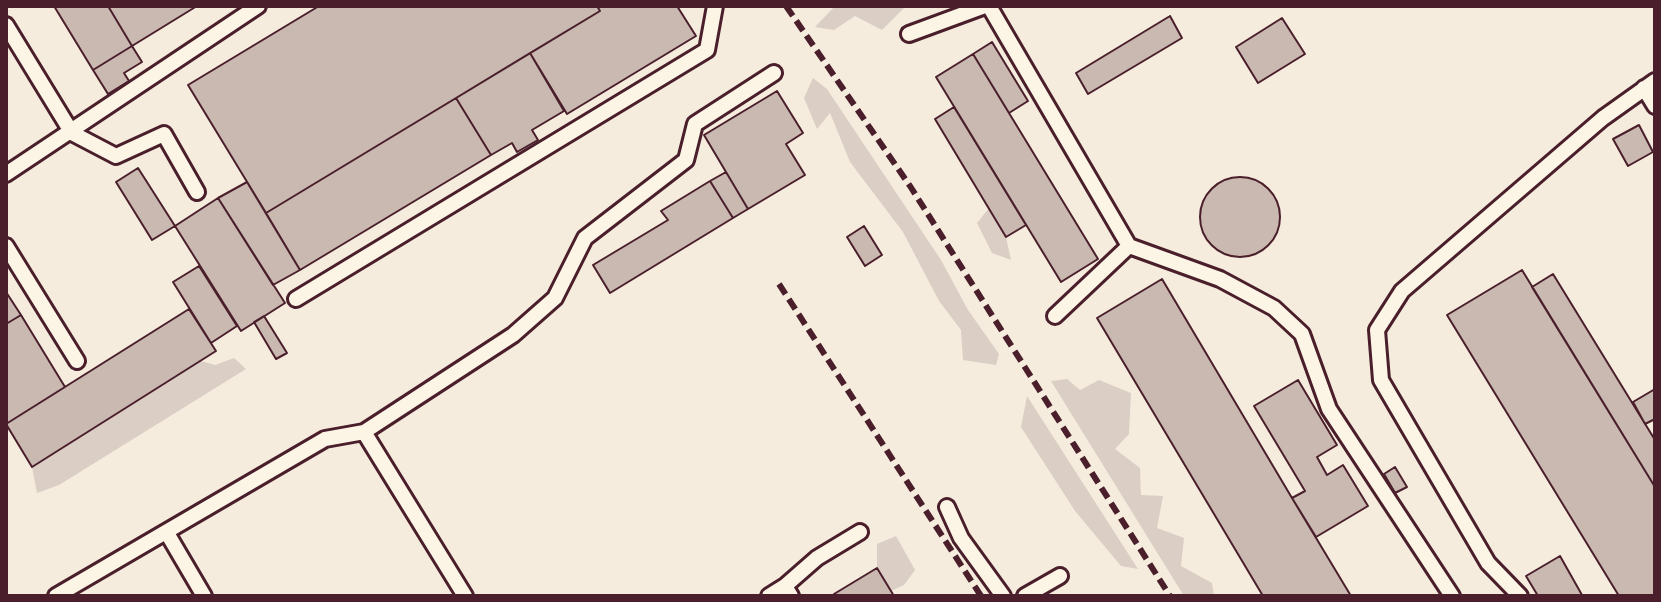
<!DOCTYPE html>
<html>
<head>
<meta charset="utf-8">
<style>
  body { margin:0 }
  #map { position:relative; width:1661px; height:602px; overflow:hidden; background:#f5ecde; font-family:"Balsamiq Sans",sans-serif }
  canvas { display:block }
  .frame { position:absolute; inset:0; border:8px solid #4a1f2b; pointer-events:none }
</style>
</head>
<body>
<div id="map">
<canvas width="1661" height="602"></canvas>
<div class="frame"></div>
</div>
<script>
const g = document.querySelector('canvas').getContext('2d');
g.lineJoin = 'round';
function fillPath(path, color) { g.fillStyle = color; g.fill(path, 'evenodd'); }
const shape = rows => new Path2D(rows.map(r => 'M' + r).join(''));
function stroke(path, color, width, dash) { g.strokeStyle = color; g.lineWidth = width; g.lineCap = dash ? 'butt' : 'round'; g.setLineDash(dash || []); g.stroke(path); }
const green = shape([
  [835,6,904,6,904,8,882,30,855,16,834,30,815,27],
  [813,78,827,89,941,260,968,310,999,354,996,365,963,360,961,330,939,301,903,232,850,162,830,113,817,129,804,98],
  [989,208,1006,237,1011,260,992,253,977,223],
  [234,358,246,369,59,485,37,493,32,467,201,361,215,365],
  [1067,379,1080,390,1099,380,1131,393,1129,434,1115,449,1140,468,1141,495,1163,496,1157,528,1184,538,1181,566,1212,583,1214,596,1184,596,1051,381],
  [1027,396,1138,569,1121,566,1075,511,1021,427],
  [896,536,915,570,904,585,891,591,877,568,877,544]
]);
const building = shape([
  [54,6,108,6,132,46,93,70,54,6],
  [108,6,197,6,132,46,108,6],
  [319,6,597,6,600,11,266,213,188,85,319,6],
  [597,6,677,6,696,36,567,114,530,53,600,11,597,6],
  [1170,16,1182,38,1088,94,1076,73,1170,16],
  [1282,18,1305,54,1258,83,1236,47,1282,18],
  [992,42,1028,101,1009,113,973,54,992,42],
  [132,46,142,62,124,73,129,81,108,94,93,70,132,46],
  [530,53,564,111,532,130,538,140,517,152,512,143,491,155,456,98,530,53],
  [973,54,1098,259,1061,282,936,77,973,54],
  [777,91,803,133,786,144,805,175,748,209,704,135,777,91],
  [456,98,491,155,300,270,266,213,456,98],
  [954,107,1026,225,1006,237,935,119,954,107],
  [1639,125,1653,152,1628,166,1613,139,1639,125],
  [138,168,175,226,152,240,116,182,138,168],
  [726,172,748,209,733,218,710,181,726,172],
  '1200 217a40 40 0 1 1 80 0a40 40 0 1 1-80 0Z',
  [710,181,733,218,610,293,593,265,668,220,661,211,710,181],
  [247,182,300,270,273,285,218,198,247,182],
  [218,198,285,303,241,331,175,226,218,198],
  [864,226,882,255,865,266,847,237,864,226],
  [199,266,237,326,211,343,173,282,199,266],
  [1522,270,1655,487,1655,596,1619,596,1447,315,1522,270],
  [1553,274,1655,440,1655,487,1532,287,1553,274],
  [1162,279,1292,498,1351,596,1263,596,1097,318,1162,279],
  [6,292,21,315,6,324,6,292],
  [189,309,216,351,32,467,6,424,189,309],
  [21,315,65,387,6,424,6,324,21,315],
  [264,316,287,353,276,359,254,322,264,316],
  [1298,380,1337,445,1317,457,1327,475,1343,465,1368,506,1316,537,1292,498,1305,491,1254,406,1298,380],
  [1655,389,1655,419,1645,424,1633,402,1655,389],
  [1395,467,1407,487,1395,493,1384,474,1395,467],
  [1560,556,1582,595,1538,596,1526,576,1560,556],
  [877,568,894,596,835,596,834,594,877,568]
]);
const lane = shape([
  [989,6,1129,246,1220,279,1274,308,1302,334,1329,409,1452,596],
  [6,25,72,133,116,156,164,134,197,192],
  [909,34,985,6],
  [1644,88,1655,106],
  [6,174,258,6],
  [6,246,77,361],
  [296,299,707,50,715,6],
  [1055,316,1129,246],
  [364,432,465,596],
  [947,507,961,538,1003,596],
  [167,533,204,596],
  [785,586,817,558,860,532],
  [56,596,325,439,364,432,513,335,555,298,585,238,686,160,695,124,774,73],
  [769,596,785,586,791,596],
  [1025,596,1060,576],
  [1520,596,1488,563,1381,380,1377,330,1402,291,1603,118,1655,81]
]);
const rail = shape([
  [786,6,910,186,1170,596],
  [779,284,981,596]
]);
fillPath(green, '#dbcec4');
fillPath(building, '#cab9b1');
stroke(building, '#4a1f2b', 2);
stroke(lane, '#4a1f2b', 20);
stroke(lane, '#fcf5e5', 14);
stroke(rail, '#4a1f2b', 6, [12, 6]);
</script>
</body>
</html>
